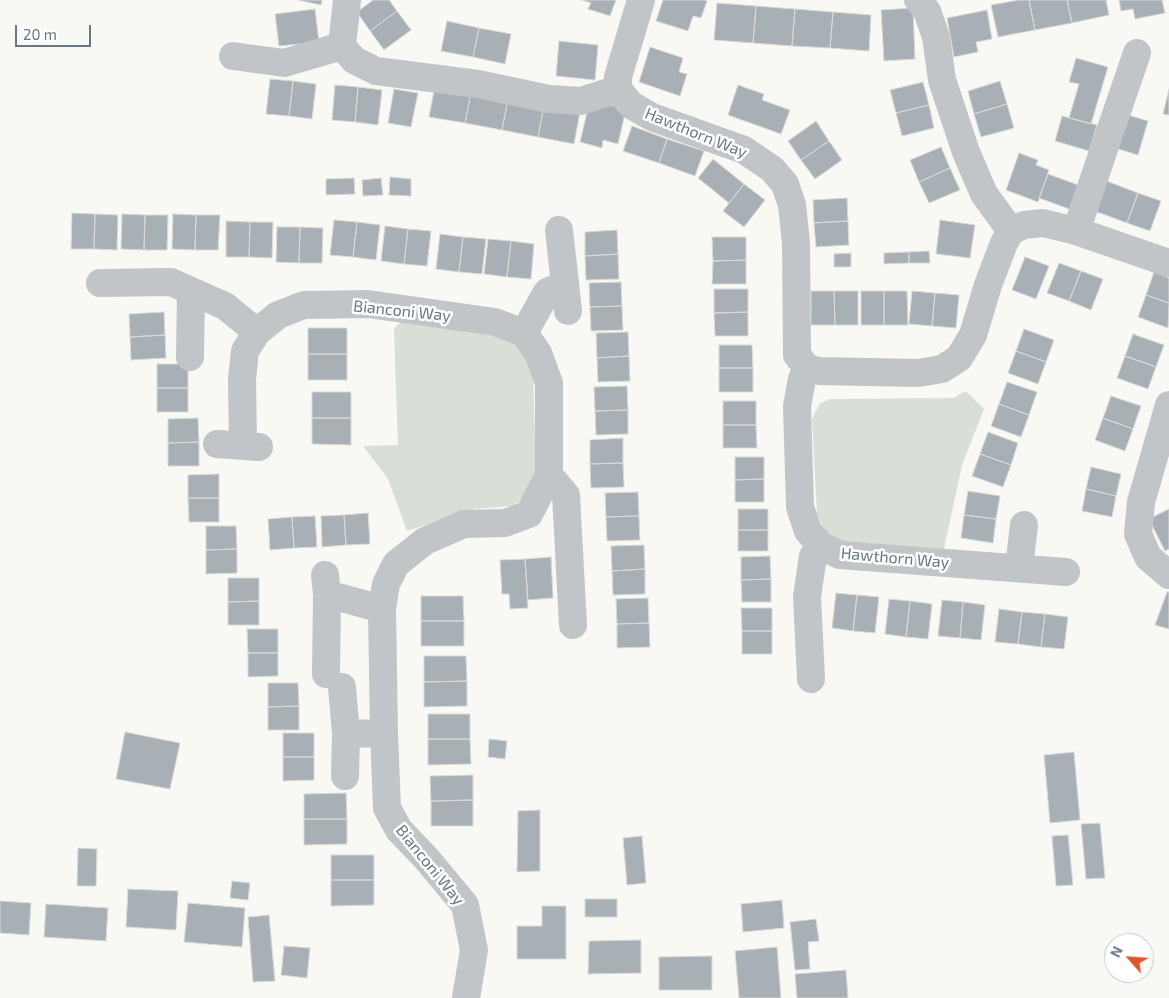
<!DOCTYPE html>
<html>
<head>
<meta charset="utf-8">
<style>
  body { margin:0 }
  #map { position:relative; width:1169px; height:998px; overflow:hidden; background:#f8f8f5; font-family:"Exo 2",sans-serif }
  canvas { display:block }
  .north { position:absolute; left:1104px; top:933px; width:50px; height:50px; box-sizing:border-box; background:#fff; border:1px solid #c3c9ce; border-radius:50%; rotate:296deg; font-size:14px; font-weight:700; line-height:20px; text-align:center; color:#687885 }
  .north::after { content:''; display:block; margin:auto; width:18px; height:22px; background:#dd562f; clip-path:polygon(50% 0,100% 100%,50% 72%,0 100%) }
  .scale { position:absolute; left:15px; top:25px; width:76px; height:22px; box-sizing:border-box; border:2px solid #687885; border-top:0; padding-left:6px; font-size:15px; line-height:18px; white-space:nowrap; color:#687885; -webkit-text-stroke:4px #fff; paint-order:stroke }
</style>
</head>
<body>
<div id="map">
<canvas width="1169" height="998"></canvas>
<div class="north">N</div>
<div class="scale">20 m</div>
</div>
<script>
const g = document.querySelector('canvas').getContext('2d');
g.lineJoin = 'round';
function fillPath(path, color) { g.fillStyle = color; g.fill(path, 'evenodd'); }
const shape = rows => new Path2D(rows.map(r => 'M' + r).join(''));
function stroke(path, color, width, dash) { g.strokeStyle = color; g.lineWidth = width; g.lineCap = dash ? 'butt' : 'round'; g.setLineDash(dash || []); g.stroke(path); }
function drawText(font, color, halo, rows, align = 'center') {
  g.font = font + ' "Exo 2",sans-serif'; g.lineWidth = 5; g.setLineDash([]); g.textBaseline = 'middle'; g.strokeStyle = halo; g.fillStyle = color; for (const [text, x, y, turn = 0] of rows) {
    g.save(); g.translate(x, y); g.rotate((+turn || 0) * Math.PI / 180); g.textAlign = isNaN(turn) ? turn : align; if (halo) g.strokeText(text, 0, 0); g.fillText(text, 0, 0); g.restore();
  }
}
const green = shape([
  [401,321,509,338,528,355,533,370,536,476,527,497,511,506,475,509,407,531,388,479,363,446,398,445,394,329],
  [966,391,984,409,962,465,942,558,829,541,817,514,812,419,820,403,831,399,953,398]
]);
const building = shape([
  [298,0,322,0,321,5,298,0],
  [373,0,389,0,397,11,370,31,357,12,373,0],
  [582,0,616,0,610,16,588,9,591,3,582,0],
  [663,0,704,0,707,1,701,18,693,16,688,31,656,21,663,0],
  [1019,0,1029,0,1035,30,998,37,991,5,1019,0],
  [1029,0,1067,0,1072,23,1035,30,1029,0],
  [1067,0,1106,0,1109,15,1072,23,1067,0],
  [1119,0,1162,0,1165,13,1135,19,1133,9,1121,11,1119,0],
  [717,3,756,6,753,43,714,40,717,3],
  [756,6,795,9,792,46,753,43,756,6],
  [913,8,915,59,884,61,881,10,913,8],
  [315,9,319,42,279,46,275,14,315,9],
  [795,9,833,12,830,48,792,46,795,9],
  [987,10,992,39,976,42,978,52,954,57,947,18,987,10],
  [397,11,411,30,384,50,370,31,397,11],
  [833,12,871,15,869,51,830,48,833,12],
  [447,21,479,28,473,57,441,51,447,21],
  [479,28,511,34,505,64,473,57,479,28],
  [559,41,598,45,595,80,556,76,559,41],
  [650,47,683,58,679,72,687,74,680,96,639,82,650,47],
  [1076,58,1108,67,1091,124,1069,118,1079,84,1069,82,1076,58],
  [270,79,293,81,289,116,266,114,270,79],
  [293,81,316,84,312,119,289,116,293,81],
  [1000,81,1007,104,974,114,968,91,1000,81],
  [923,82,929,105,896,113,890,90,923,82],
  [335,85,358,87,355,122,332,120,335,85],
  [435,85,471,92,465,123,429,117,435,85],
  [738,85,764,94,762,100,790,110,781,134,728,115,738,85],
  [358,87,382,90,378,125,355,122,358,87],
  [394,89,418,93,411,127,388,123,394,89],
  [1169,89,1169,115,1163,114,1169,89],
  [471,92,508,99,502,130,465,123,471,92],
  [508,99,544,105,538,137,502,130,508,99],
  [590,100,626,109,618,144,603,140,602,148,580,142,590,100],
  [1007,104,1014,128,981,137,974,114,1007,104],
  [544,105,580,112,574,144,538,137,544,105],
  [929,105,934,128,902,136,896,113,929,105],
  [1125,114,1148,121,1138,155,1115,148,1125,114],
  [1062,116,1097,125,1089,151,1055,141,1062,116],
  [816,121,829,141,801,160,788,141,816,121],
  [632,126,667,139,659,163,623,151,632,126],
  [667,139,704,151,695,176,659,163,667,139],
  [829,141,842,160,815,179,801,160,829,141],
  [941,147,950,168,919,182,910,160,941,147],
  [1019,153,1038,160,1036,165,1049,170,1038,202,1006,190,1019,153],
  [713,159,744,184,729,203,698,178,713,159],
  [950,168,960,190,929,203,919,182,950,168],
  [1048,174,1081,186,1072,210,1039,198,1048,174],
  [390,177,411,179,411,196,389,195,390,177],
  [354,178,355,194,326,195,326,179,354,178],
  [381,178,383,195,363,196,362,180,381,178],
  [1104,180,1138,193,1127,223,1092,210,1104,180],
  [744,184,765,200,744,227,723,211,744,184],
  [1138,193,1161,201,1150,231,1127,223,1138,193],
  [847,198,848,221,814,223,813,200,847,198],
  [72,213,95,214,94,249,71,249,72,213],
  [95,214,118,215,117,250,94,249,95,214],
  [122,214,145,215,144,250,121,249,122,214],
  [173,214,196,215,195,250,172,249,173,214],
  [145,215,168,215,167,250,144,250,145,215],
  [196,215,220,215,218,250,195,250,196,215],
  [334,220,357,222,353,257,330,255,334,220],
  [940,220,975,225,970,258,936,254,940,220],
  [226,221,250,222,249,257,226,257,226,221],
  [848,221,849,245,816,247,814,223,848,221],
  [250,222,273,222,272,258,249,257,250,222],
  [357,222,380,225,376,260,353,257,357,222],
  [385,226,408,229,404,264,381,261,385,226],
  [277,227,300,227,299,263,276,262,277,227],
  [300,227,323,228,322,263,299,263,300,227],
  [408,229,431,231,427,266,404,264,408,229],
  [617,230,618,254,585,256,585,232,617,230],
  [440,234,463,237,459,272,436,269,440,234],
  [463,237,486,239,482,274,459,272,463,237],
  [712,237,746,237,746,260,713,261,712,237],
  [488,239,511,241,507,277,484,274,488,239],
  [511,241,534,244,531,279,507,277,511,241],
  [929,251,930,263,909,263,909,252,929,251],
  [909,252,909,263,884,264,884,253,909,252],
  [851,253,851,267,834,267,834,254,851,253],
  [618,254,619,279,586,280,585,256,618,254],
  [1025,257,1049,266,1036,299,1012,290,1025,257],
  [746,260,746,284,712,284,713,261,746,260],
  [1059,263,1081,271,1069,301,1047,293,1059,263],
  [1081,271,1103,279,1091,310,1069,301,1081,271],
  [1154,272,1169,278,1169,303,1146,295,1154,272],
  [621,282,622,306,590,307,589,283,621,282],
  [714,289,748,289,748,312,714,313,714,289],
  [811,291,834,291,835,325,811,325,811,291],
  [834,291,858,291,858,325,835,325,834,291],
  [861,291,884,291,884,325,861,325,861,291],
  [884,291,907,291,908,325,884,325,884,291],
  [912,291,935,293,932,326,909,324,912,291],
  [935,293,959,295,956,328,932,326,935,293],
  [1146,295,1169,303,1168,328,1138,317,1146,295],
  [622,306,623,330,591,331,590,307,622,306],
  [164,312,165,335,130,337,129,314,164,312],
  [748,312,748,336,715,336,714,313,748,312],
  [308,328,347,328,347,354,308,354,308,328],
  [1024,329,1054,340,1046,362,1016,351,1024,329],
  [628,332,629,356,597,358,596,333,628,332],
  [1133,334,1164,345,1156,367,1125,356,1133,334],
  [165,335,166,358,131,360,130,337,165,335],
  [719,345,752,345,753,368,719,368,719,345],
  [1016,351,1046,362,1038,384,1008,373,1016,351],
  [308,354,347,354,347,380,308,380,308,354],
  [629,356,630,381,598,382,597,358,629,356],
  [1125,356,1156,367,1148,389,1117,378,1125,356],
  [157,364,188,364,188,388,157,388,157,364],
  [719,368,753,368,753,392,719,392,719,368],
  [1007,382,1037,392,1029,415,999,404,1007,382],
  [627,386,628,410,595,411,594,387,627,386],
  [157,388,188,388,188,412,157,412,157,388],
  [312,392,351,392,351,418,312,418,312,392],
  [1111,396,1141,406,1133,429,1103,418,1111,396],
  [723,401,756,401,756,425,723,425,723,401],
  [999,404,1029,415,1021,437,991,426,999,404],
  [628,410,628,434,596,435,595,411,628,410],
  [198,418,199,442,168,443,168,419,198,418],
  [312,418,351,418,351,445,312,444,312,418],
  [1103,418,1133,429,1125,451,1095,440,1103,418],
  [723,425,756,425,757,448,723,448,723,425],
  [988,432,1018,443,1011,465,980,454,988,432],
  [623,438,623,463,590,464,590,440,623,438],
  [199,442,199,466,168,466,168,443,199,442],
  [980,454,1011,465,1003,487,972,476,980,454],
  [735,457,764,457,764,479,735,480,735,457],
  [623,463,624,487,591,488,590,464,623,463],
  [1091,467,1121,474,1116,496,1086,489,1091,467],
  [219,474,219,498,188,498,188,475,219,474],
  [764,479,764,502,735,502,735,480,764,479],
  [1086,489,1116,496,1112,517,1082,511,1086,489],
  [968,491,1000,496,996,519,964,515,968,491],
  [638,492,639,516,606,517,605,493,638,492],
  [188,498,219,498,219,522,189,522,188,498],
  [738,509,768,509,768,530,738,530,738,509],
  [1169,509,1169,549,1165,551,1149,519,1169,509],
  [368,513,370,544,346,545,344,515,368,513],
  [344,515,346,545,322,547,321,516,344,515],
  [964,515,996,519,993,543,961,538,964,515],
  [315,516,317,547,294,548,292,517,315,516],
  [639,516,640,540,607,541,606,517,639,516],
  [292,517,294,548,270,550,268,519,292,517],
  [206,526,236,526,237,549,206,550,206,526],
  [738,530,768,530,768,551,738,551,738,530],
  [644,545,645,569,612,571,611,546,644,545],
  [237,549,237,573,206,574,206,550,237,549],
  [770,556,771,579,741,580,741,557,770,556],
  [551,557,553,598,528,600,525,559,551,557],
  [525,559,528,608,510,609,509,594,502,594,500,560,525,559],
  [645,569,645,594,613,595,612,571,645,569],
  [228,578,259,578,259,601,228,602,228,578],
  [771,579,771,602,742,602,741,580,771,579],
  [1167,592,1169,592,1169,629,1155,625,1167,592],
  [836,593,857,595,853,631,832,628,836,593],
  [857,595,879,597,875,633,853,631,857,595],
  [421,596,463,596,464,621,421,621,421,596],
  [648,598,649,623,617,624,616,599,648,598],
  [889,599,910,601,906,637,885,634,889,599],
  [942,600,963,602,960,638,938,636,942,600],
  [259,601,259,625,228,625,228,602,259,601],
  [910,601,932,604,928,639,906,637,910,601],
  [963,602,985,605,981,640,960,638,963,602],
  [741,608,772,608,772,631,742,631,741,608],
  [999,609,1022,612,1018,644,995,642,999,609],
  [1022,612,1045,614,1041,647,1018,644,1022,612],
  [1045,614,1068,617,1064,649,1041,647,1045,614],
  [421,621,464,621,464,646,421,646,421,621],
  [649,623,650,647,617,648,617,624,649,623],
  [247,629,278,629,278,653,248,653,247,629],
  [742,631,772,631,772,654,742,654,742,631],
  [248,653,278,653,278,676,248,677,248,653],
  [424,656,466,656,467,681,424,682,424,656],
  [467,681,467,706,424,707,424,682,467,681],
  [268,683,298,683,299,706,268,707,268,683],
  [299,706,299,730,268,730,268,707,299,706],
  [428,714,470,714,470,739,428,739,428,714],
  [125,732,180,743,170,789,116,779,125,732],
  [283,733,314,733,314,757,283,757,283,733],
  [428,739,470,739,471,764,428,765,428,739],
  [489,739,507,741,505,759,488,757,489,739],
  [1074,752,1080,820,1050,823,1044,755,1074,752],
  [283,757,314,757,314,780,283,781,283,757],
  [473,775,473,800,431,801,430,776,473,775],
  [346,793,347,819,304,819,304,794,346,793],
  [473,800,473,826,431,826,431,801,473,800],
  [540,810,540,871,517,872,518,811,540,810],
  [304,819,347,819,347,844,304,845,304,819],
  [1100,823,1105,878,1086,879,1081,824,1100,823],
  [1068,835,1073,885,1056,886,1052,836,1068,835],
  [642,836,646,883,627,885,623,838,642,836],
  [78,848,97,849,96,886,77,886,78,848],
  [331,855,374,855,374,880,331,880,331,855],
  [331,880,374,880,374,905,331,906,331,880],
  [232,881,250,883,248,900,230,898,232,881],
  [128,889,178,891,176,930,126,927,128,889],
  [585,899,617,899,617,917,585,917,585,899],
  [782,900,784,928,743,932,741,904,782,900],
  [0,901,31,903,29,935,0,933,0,901],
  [188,903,245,908,242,947,184,942,188,903],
  [46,904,108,908,106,941,44,937,46,904],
  [542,906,566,906,566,959,517,959,517,926,542,926,542,906],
  [269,915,275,981,253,982,248,917,269,915],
  [816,919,819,941,808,942,810,969,795,970,790,922,816,919],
  [641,940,641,973,588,974,589,941,641,940],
  [284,946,310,948,307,978,281,975,284,946],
  [777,947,781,998,739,998,735,951,777,947],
  [712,956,712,990,659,990,659,957,712,956],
  [846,970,848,998,797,998,795,974,846,970]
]);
const street = shape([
  [347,0,342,46,354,60,376,71,478,84,549,99,581,101,618,89],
  [918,0,927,11,936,37,942,80,966,152,984,194,1011,231],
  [233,56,284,63,342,46],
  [618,89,631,105,652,117,744,150,772,169,785,184,792,205,796,243,797,355,807,368,802,379,797,406,800,507,808,531,821,546,840,555,1066,572],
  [618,89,618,77,641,0],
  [559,230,568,311],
  [1076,231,1137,53],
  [100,283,171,282,225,306,257,332],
  [524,333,547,292,564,285],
  [190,357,191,291],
  [807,368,819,371,918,373,942,369,959,358,973,335,988,285,1004,243,1011,231,1024,225,1043,223,1076,231,1169,263],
  [1169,405,1141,502,1138,534,1148,557,1169,575],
  [217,444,259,447],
  [243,445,242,379,245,351,257,332,278,315,304,305,368,304,495,322,524,333,538,353,549,383,549,475,566,495,573,625],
  [1019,568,1024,525],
  [325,575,327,594,382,609,386,584,396,564,425,541,464,524,505,523,529,514,549,475],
  [326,674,327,594],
  [811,679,807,597,813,556,821,546],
  [342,687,346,734,384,733,382,609],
  [384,733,387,808,399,830,426,858,465,905,474,950,466,998],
  [345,776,346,734]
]);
const streetNames = [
  ["Hawthorn Way",696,133,22],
  ["Bianconi Way",402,311,6],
  ["Hawthorn Way",895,558,5],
  ["Bianconi Way",430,865,51]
];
fillPath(green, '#d9ded6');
fillPath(building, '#a8b0b6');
stroke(building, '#d9d9d7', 1);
stroke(street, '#c1c5c8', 28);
drawText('16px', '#687885', '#fff', streetNames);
</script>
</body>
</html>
